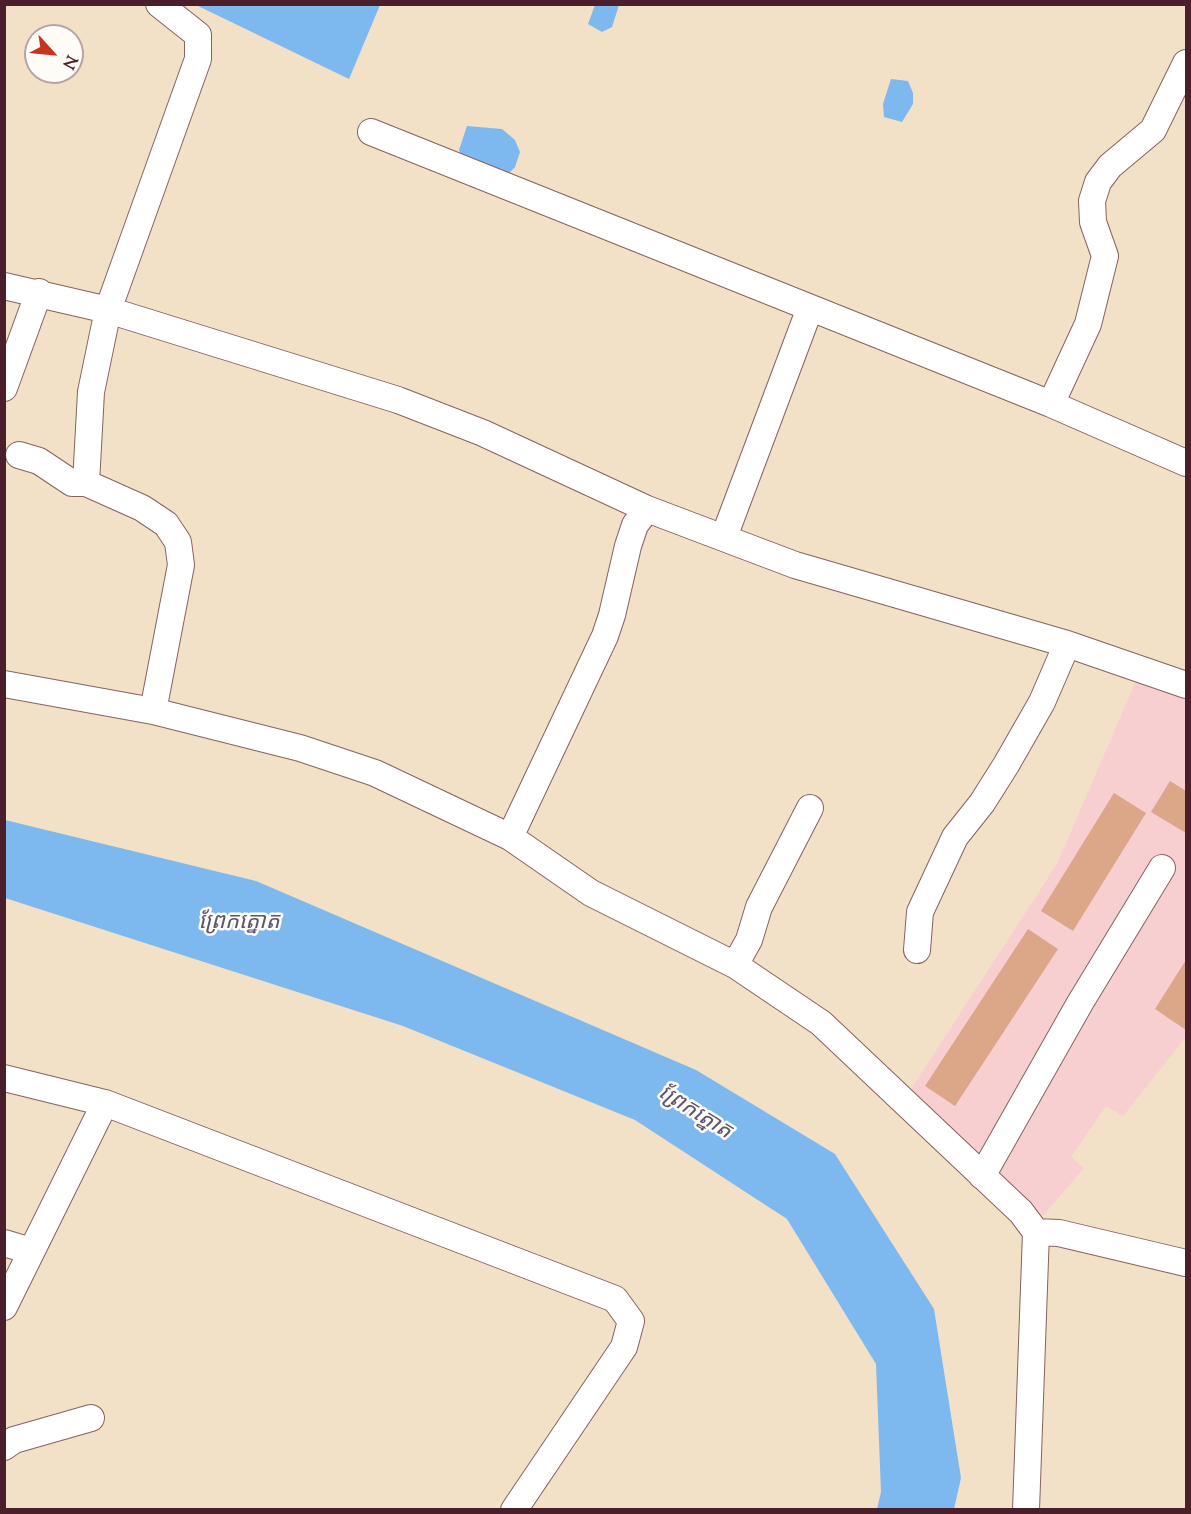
<!DOCTYPE html>
<html>
<head>
<meta charset="utf-8">
<style>
  body { margin:0 }
  #map { position:relative; width:1191px; height:1514px; overflow:hidden; background:#f2e1c6; font-family:"Sorts Mill Goudy",serif }
  canvas { display:block }
  .frame { position:absolute; inset:0; border:6px solid #4a1f2b; pointer-events:none }
  .north { position:absolute; left:24px; top:24px; width:60px; height:60px; box-sizing:border-box; background:#fdfcf7; border:2px solid #b5a4a5; border-radius:50%; rotate:117deg; font-size:16px; font-weight:700; line-height:24px; text-align:center; color:#4a1f2b }
  .north::after { content:''; display:block; margin:auto; width:21px; height:27px; background:#c8321e; clip-path:polygon(50% 0,100% 100%,50% 72%,0 100%) }
</style>
</head>
<body>
<div id="map">
<canvas width="1191" height="1514"></canvas>
<div class="frame"></div>
<div class="north">N</div>
</div>
<script>
const g = document.querySelector('canvas').getContext('2d');
g.lineJoin = 'round';
function fillPath(path, color) { g.fillStyle = color; g.fill(path, 'evenodd'); }
const shape = rows => new Path2D(rows.map(r => 'M' + r).join(''));
function stroke(path, color, width, dash) { g.strokeStyle = color; g.lineWidth = width; g.lineCap = dash ? 'butt' : 'round'; g.setLineDash(dash || []); g.stroke(path); }
function drawText(font, color, halo, rows, align = 'center') {
  g.font = font + ' "Sorts Mill Goudy","Noto Sans Khmer",serif'; g.lineWidth = 5; g.setLineDash([]); g.textBaseline = 'middle'; g.strokeStyle = halo; g.fillStyle = color; for (const [text, x, y, turn = 0] of rows) {
    g.save(); g.translate(x, y); g.rotate((+turn || 0) * Math.PI / 180); g.textAlign = isNaN(turn) ? turn : align; if (halo) g.strokeText(text, 0, 0); g.fillText(text, 0, 0); g.restore();
  }
}
const built = shape([
  [1139,674,1186,693,1186,1037,1123,1116,1106,1106,1071,1157,1084,1168,1043,1216,906,1097,1057,864]
]);
const water = shape([
  [196,5,380,4,380,5,349,79],
  [595,5,619,5,612,27,602,32,588,24],
  [891,79,908,81,913,93,913,104,902,122,884,117,883,104],
  [467,126,502,129,515,140,520,152,515,167,503,179,463,160,459,150],
  [5,820,256,881,696,1070,835,1154,934,1309,961,1478,954,1509,877,1509,881,1492,876,1364,787,1219,635,1120,403,1026,5,898]
]);
const building = shape([
  [1170,781,1186,791,1186,833,1151,812],
  [1114,793,1146,813,1073,931,1041,911],
  [1028,929,1058,949,955,1106,925,1086],
  [1186,960,1186,1030,1155,1009]
]);
const minor = shape([
  [371,132,1051,404,1186,463],
  [4,286,108,310,398,400,483,433,647,509,795,565,1067,644,1186,685],
  [4,388,39,292],
  [1051,404,1088,324,1105,256,1093,222,1092,201,1098,182,1110,166,1153,130,1186,63],
  [19,455,39,461,72,483,86,483],
  [724,537,810,308],
  [4,684,153,711,300,748,375,773,510,837,591,893,735,965,821,1023,1021,1212,1036,1232,1026,1510],
  [153,711,181,565,178,542,166,524,142,508,86,483,91,392,108,310,198,59,198,35,159,4],
  [510,837,605,636,612,615,628,546,635,525,647,509],
  [917,950,920,912,955,837,982,803,1006,765,1042,702,1067,644],
  [735,965,749,940,759,907,810,808],
  [4,1078,105,1103,615,1299,631,1321,624,1347,514,1510],
  [982,1176,1080,1003,1162,868],
  [1036,1232,1059,1233,1186,1263],
  [4,1243,31,1251],
  [4,1307,105,1103],
  [4,1447,14,1440,91,1418]
]);
const waterNames = [
  ["ព្រែកត្នោត",239,924],
  ["ព្រែកត្នោត",694,1114,32]
];
fillPath(built, '#f7cfd0');
fillPath(water, '#7db8ef');
fillPath(building, '#dca688');
stroke(minor, '#856361', 28);
stroke(minor, '#fff', 26);
drawText('italic 22px', '#5c5570', '#fdfcf7', waterNames);
</script>
</body>
</html>
